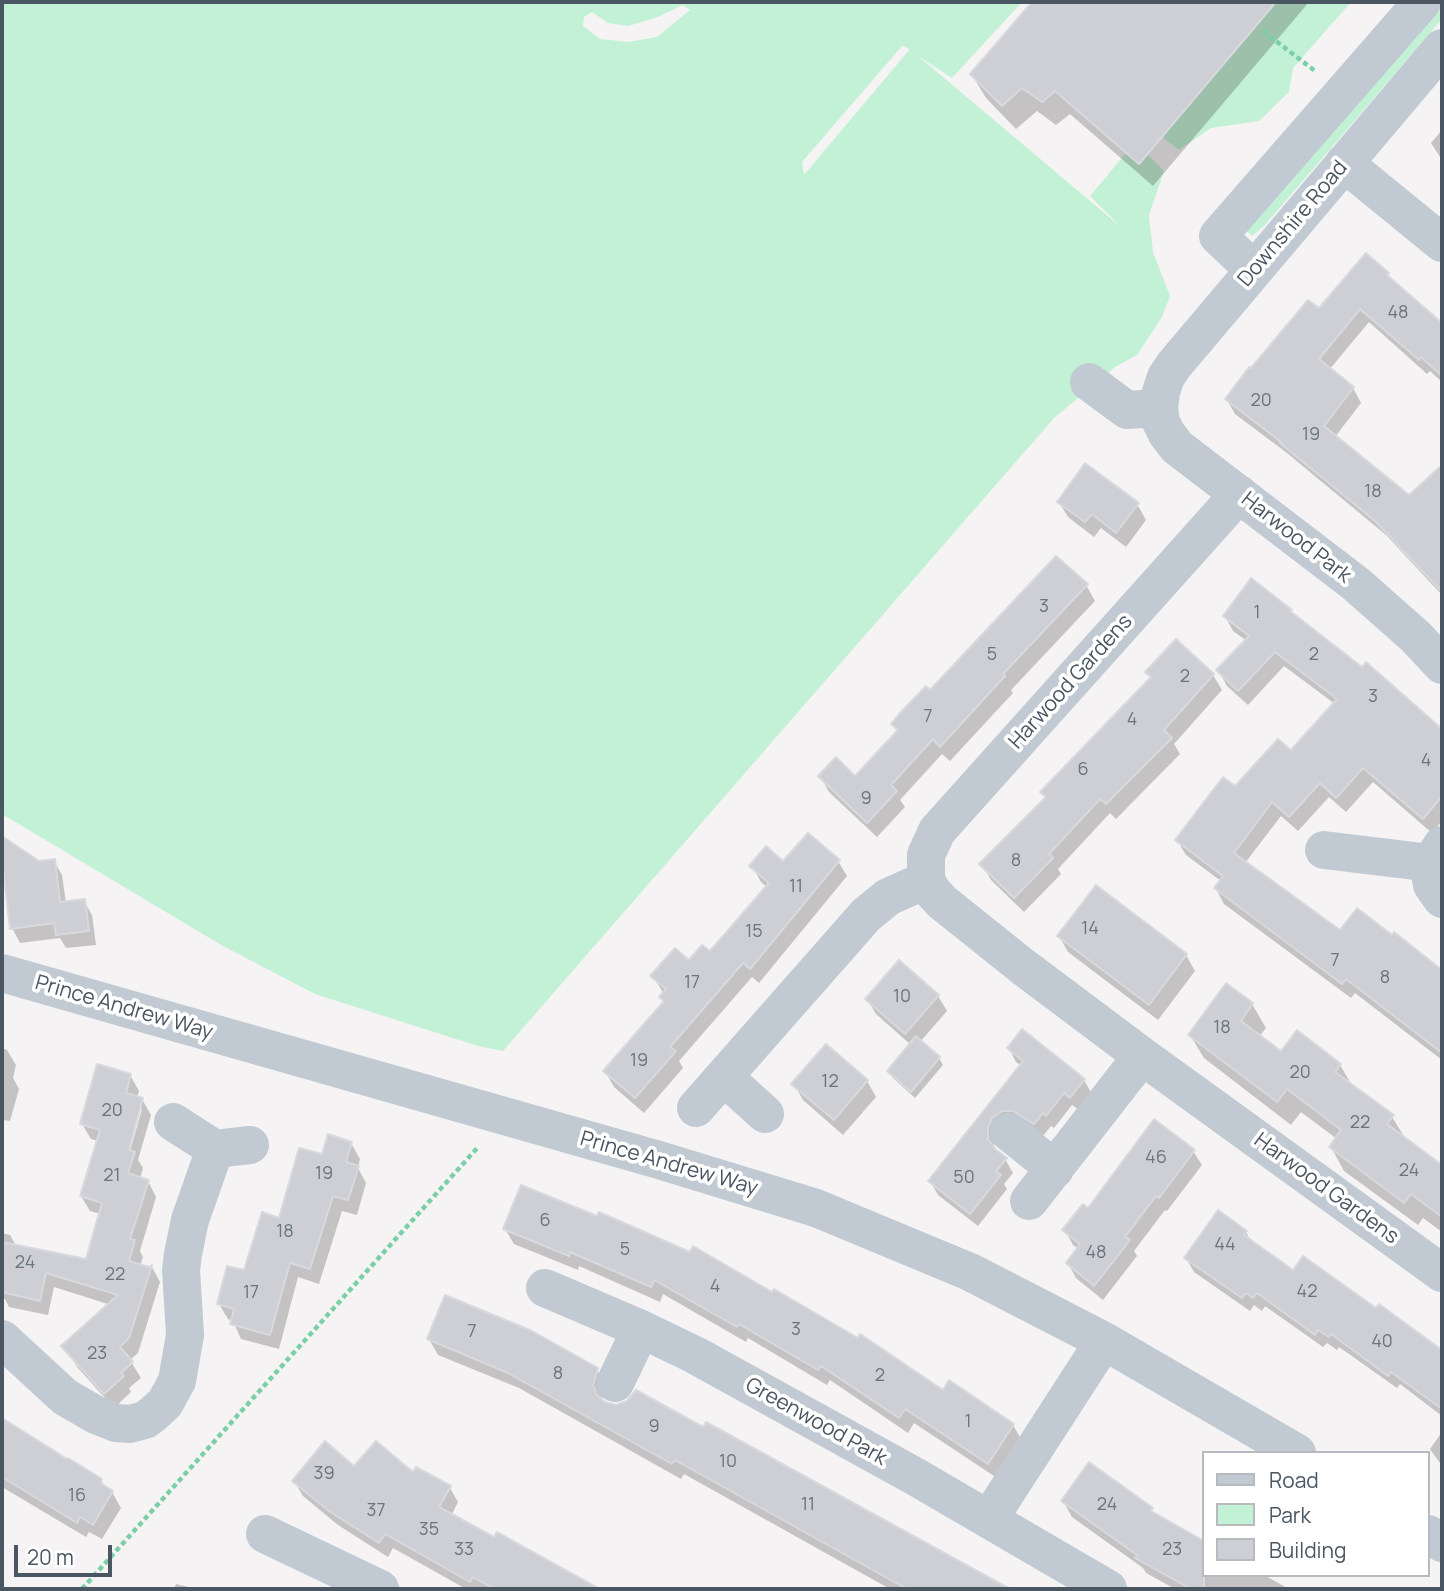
<!DOCTYPE html>
<style>
body{margin:0}
#map{position:relative;width:1444px;height:1591px;overflow:hidden;background:#f5f3f3;font-family:Manrope,sans-serif}
canvas{display:block}
.frame{position:absolute;inset:0;border:4px solid #4a5661;pointer-events:none}
.legend{position:absolute;left:1202px;top:1451px;width:228px;height:126px;box-sizing:border-box;background:#fff;border:2px solid #b7bbc0;margin:0;padding:9px 12px;list-style:none;font-size:21px;color:#4a5661}
.legend li{display:flex;align-items:center;gap:14px;height:35px}
.legend b{width:35px;border:2px solid #b7bbc0}
.scale{position:absolute;left:14px;top:1545px;width:98px;height:32px;box-sizing:border-box;border:4px solid #4a5661;border-top:0;padding-left:9px;font-size:21px;line-height:24px;white-space:nowrap;color:#4a5661;-webkit-text-stroke:5px #fff;paint-order:stroke}
</style>
<div id="map">
<canvas width="1444" height="1591"></canvas>
<div class="frame"></div>
<ul class="legend">
<li><b style="height:9px;background:#c1cad2"></b>Road</li>
<li><b style="height:19px;background:#c3f1d5"></b>Park</li>
<li><b style="height:19px;background:#cdcfd5"></b>Building</li>
</ul>
<div class="scale">20 m</div>
</div>
<script>
const g = document.querySelector('canvas').getContext('2d');
g.lineJoin = 'round';
function fill(path, color) {
  g.fillStyle = color;
  g.fill(path, 'evenodd');
}
function toPath(rows) {
  const path = new Path2D();
  for (const r of rows) {
    path.moveTo(r[0], r[1]);
    for (let i = 2; i < r.length; i += 2) path.lineTo(r[i], r[i + 1]);
  }
  return path;
}
function strokePath(path, color, width, dash) {
  g.strokeStyle = color;
  g.lineWidth = width;
  g.lineCap = dash ? 'butt' : 'round';
  g.setLineDash(dash || []);
  g.stroke(path);
}
function write(font, color, halo, rows, align = 'center') {
  g.font = font + ' Manrope,sans-serif';
  g.lineWidth = 7;
  g.setLineDash([]);
  g.textBaseline = 'middle';
  g.strokeStyle = halo;
  g.fillStyle = color;
  for (const [text, x, y, turn = 0] of rows) {
    g.save();
    g.translate(x, y);
    g.rotate((+turn || 0) * Math.PI / 180);
    g.textAlign = isNaN(turn) ? turn : align;
    if (halo) g.strokeText(text, 0, 0);
    g.fillText(text, 0, 0);
    g.restore();
  }
}
fill(toPath([
 [2,2,1022,2,952,78,918,56,1121,227,1090,196,1126,153,1139,164,1147,154,1164,171,1149,215,1153,252,1170,296,1162,317,1137,355,1115,367,1054,418,503,1051,478,1046,315,994,223,946,2,814],
 [683,5,690,10,657,37,628,42,600,39,583,26,584,17,592,12,608,23,628,26,658,17],
 [902,46,910,49,804,175,802,162],
 [1276,2,1351,2,1293,68,1289,92,1259,121,1211,128,1179,150,1162,137],
 [1427,2,1442,2,1442,19,1264,226,1252,236,1238,223]
]), '#c3f1d5');
fill(toPath([
 [1035,2,1309,2,1153,186,1070,114,1056,125,1037,111,1016,129,986,98,972,75],
 [1442,130,1442,160,1431,143],
 [1387,274,1391,281,1442,325,1442,382,1430,371,1427,374,1369,322,1329,370,1353,388,1361,403,1335,437,1409,497,1422,485,1442,507,1442,595,1386,535,1287,453,1235,414,1227,400,1319,311],
 [1059,502,1137,504,1146,520,1126,547,1101,528,1094,537,1068,517],
 [1086,585,1095,601,1011,690,1013,693,950,761,942,754,900,800,905,807,877,837,829,792,820,776,855,778,898,733,893,725,930,693],
 [1291,611,1294,616,1362,669,1366,665,1442,731,1442,821,1432,833,1373,782,1346,812,1329,797,1298,831,1281,816,1245,863,1442,1005,1442,1060,1355,993,1351,998,1224,904,1216,889,1221,881,1186,855,1177,840,1235,788,1291,752,1335,704,1284,666,1248,705,1227,686,1219,671,1247,641,1233,631,1225,616],
 [1147,673,1213,675,1222,690,1174,744,1180,754,1116,819,1110,813,1058,869,1061,874,1024,912,991,880,982,864,1046,799,1043,793,1151,679],
 [2,839,38,862,54,861,62,875,66,903,84,901,92,915,96,945,66,948,60,938,20,943,12,928,7,886,2,883],
 [838,861,847,876,759,983,752,977,679,1061,683,1068,644,1113,614,1087,605,1071,665,1002,661,997,664,994,653,976,710,954,768,888,761,882,752,866],
 [1059,936,1186,955,1195,971,1158,1020,1068,952],
 [938,996,947,1011,920,1042,939,1058,943,1065,915,1098,893,1078,889,1071,911,1045,876,1014,867,999],
 [1252,1004,1266,1028,1259,1037,1282,1054,1340,1065,1353,1087,1392,1117,1407,1141,1442,1168,1442,1232,1423,1218,1418,1225,1344,1171,1331,1147,1337,1139,1301,1112,1291,1125,1204,1058,1190,1035],
 [2,1048,7,1050,16,1065,13,1078,19,1089,10,1121,2,1120],
 [1009,1048,1084,1080,1092,1094,1079,1110,1072,1105,1054,1128,1051,1126,1042,1137,994,1143,995,1151,1005,1159,1013,1173,1004,1184,1007,1189,978,1226,938,1195,930,1181,1022,1066,1016,1062],
 [130,1075,139,1091,137,1098,142,1099,151,1115,138,1160,143,1168,140,1179,148,1181,156,1197,140,1251,143,1257,140,1266,150,1269,152,1267,160,1282,138,1353,130,1360,141,1378,129,1388,131,1392,114,1408,78,1368,68,1352,111,1305,54,1287,48,1315,9,1307,5,1299,2,1298,2,1233,10,1235,16,1246,87,1261,101,1214,90,1211,81,1196,98,1141,91,1139,82,1124],
 [138,1109,142,1109,128,1158,125,1158],
 [867,1081,876,1097,843,1135,803,1100,794,1084],
 [351,1143,360,1159,358,1168,366,1183,357,1215,342,1211,319,1284,298,1277,279,1349,241,1339,233,1321,228,1319,219,1304,245,1272,323,1156],
 [1193,1151,1202,1165,1167,1211,1165,1210,1134,1251,1137,1256,1103,1300,1076,1278,1068,1263,1079,1249,1073,1245,1065,1230,1089,1210],
 [522,1188,1013,1425,1022,1441,997,1478,914,1423,908,1433,830,1380,827,1385,748,1338,746,1342,663,1294,660,1302,579,1266,578,1270,514,1244,505,1229],
 [1246,1232,1252,1244,1293,1273,1376,1310,1441,1351,1442,1350,1442,1416,1400,1384,1397,1388,1339,1347,1337,1350,1327,1343,1323,1347,1265,1306,1262,1311,1254,1305,1250,1311,1194,1272,1186,1258],
 [429,1339,597,1370,606,1385,601,1401,704,1429,707,1424,1006,1589,890,1589,684,1474,681,1479,519,1388,438,1355],
 [2,1419,67,1462,101,1480,106,1489,112,1492,121,1508,102,1539,89,1532,86,1537,2,1487],
 [1442,1432,1442,1466,1430,1449],
 [354,1468,413,1475,450,1488,458,1502,451,1516,495,1540,498,1534,597,1589,466,1589,393,1548,388,1557,338,1525,303,1496,294,1481],
 [1063,1501,1151,1509,1155,1515,1204,1542,1204,1575,1264,1575,1289,1589,1175,1589,1146,1573,1143,1568,1072,1517],
 [176,1584,197,1589,174,1589]
]), '#0003');
const building = toPath([
 [1032,2,1276,2,1139,164,1055,91,1042,102,1022,88,1002,106,970,74,1032,2],
 [1366,253,1389,273,1387,275,1442,323,1442,376,1421,357,1419,360,1360,309,1319,359,1354,387,1324,426,1409,495,1442,465,1442,592,1375,521,1280,443,1281,442,1225,399,1249,367,1251,368,1308,300,1319,308,1366,253],
 [1085,463,1139,503,1116,533,1092,514,1085,522,1057,502,1085,463],
 [1056,556,1088,584,1003,674,1005,676,940,747,933,739,891,785,897,791,867,823,818,776,836,757,855,776,898,730,891,724,902,711,926,686,930,690,1056,556],
 [1251,578,1292,610,1290,611,1362,667,1366,662,1442,729,1442,796,1423,819,1363,768,1336,798,1320,783,1289,817,1272,802,1234,853,1340,930,1357,908,1392,935,1394,932,1442,970,1442,1053,1346,979,1342,984,1214,888,1223,876,1175,840,1223,777,1235,786,1278,739,1291,750,1337,699,1275,652,1238,691,1216,670,1249,636,1223,616,1251,578],
 [1176,639,1214,674,1164,730,1172,738,1106,804,1100,799,1049,854,1053,858,1014,898,979,864,1046,797,1040,792,1151,677,1145,672,1176,639],
 [808,833,840,860,750,969,743,963,670,1047,676,1051,635,1098,603,1071,664,1001,659,997,666,989,650,976,675,948,689,960,702,945,710,951,769,883,749,866,766,846,783,861,808,833],
 [2,836,39,861,55,859,60,902,85,899,89,931,56,935,54,923,10,929,2,858,2,836],
 [1096,885,1187,954,1149,1005,1057,936,1096,885],
 [899,960,939,995,905,1034,865,999,899,960],
 [1226,983,1253,1003,1241,1021,1281,1051,1297,1030,1341,1064,1335,1072,1394,1115,1387,1124,1442,1165,1442,1217,1411,1194,1404,1203,1329,1147,1341,1130,1287,1089,1277,1102,1188,1035,1226,983],
 [1022,1029,1085,1079,1070,1098,1064,1093,1046,1116,1043,1113,1034,1124,1013,1111,1002,1111,992,1118,988,1128,988,1139,995,1149,1007,1158,996,1171,1001,1175,970,1214,928,1181,1023,1061,1007,1048,1022,1029],
 [916,1036,940,1057,911,1092,887,1071,916,1036],
 [826,1044,868,1080,834,1120,791,1084,826,1044],
 [97,1064,131,1074,126,1093,143,1098,129,1150,135,1152,128,1173,149,1180,130,1239,135,1240,129,1261,149,1267,152,1265,129,1338,120,1347,133,1362,121,1373,124,1376,104,1394,61,1346,118,1295,46,1273,40,1301,2,1292,2,1242,86,1259,102,1203,80,1196,100,1130,80,1124,97,1064],
 [1154,1119,1195,1150,1159,1198,1156,1196,1125,1237,1130,1240,1094,1286,1066,1263,1080,1244,1062,1230,1083,1204,1088,1208,1154,1119],
 [328,1134,352,1142,346,1162,359,1166,348,1200,333,1196,310,1269,290,1263,270,1335,230,1324,234,1309,217,1304,227,1266,244,1270,262,1212,279,1218,299,1148,322,1154,328,1134],
 [521,1185,597,1216,599,1212,690,1252,693,1246,772,1292,774,1289,858,1338,860,1334,943,1390,949,1380,1014,1424,988,1464,905,1409,899,1418,821,1366,818,1370,739,1324,737,1327,654,1280,651,1287,570,1252,569,1256,503,1229,521,1185],
 [1218,1210,1247,1231,1244,1235,1293,1270,1303,1256,1376,1308,1379,1304,1442,1350,1442,1409,1391,1372,1388,1376,1331,1334,1329,1337,1318,1330,1315,1335,1257,1293,1253,1298,1246,1293,1242,1298,1184,1258,1218,1210],
 [445,1295,532,1331,598,1368,593,1385,597,1395,605,1402,616,1405,627,1401,636,1390,703,1427,706,1422,1010,1589,907,1589,675,1460,672,1464,508,1373,427,1339,445,1295],
 [2,1418,67,1459,68,1458,102,1479,100,1483,113,1491,93,1525,80,1517,77,1523,2,1477,2,1418],
 [325,1441,354,1466,376,1441,413,1472,416,1467,451,1486,439,1507,494,1537,497,1532,600,1589,495,1589,473,1577,470,1582,385,1534,379,1543,329,1511,292,1481,325,1441],
 [1089,1462,1153,1508,1151,1511,1204,1541,1204,1589,1191,1589,1135,1558,1137,1555,1061,1501,1089,1462]
]);
fill(building, '#cdcfd5');
strokePath(building, '#d7d9de', 2);
strokePath(toPath([
 [1263,31,1315,71],
 [82,1589,479,1146]
]), '#7ad0a6', 4.5, [5, 3.5]);
strokePath(toPath([
 [1442,48,1174,365,1166,377,1161,392,1159,408,1161,422,1167,434,1177,447,1356,584,1416,637,1442,665],
 [1344,163,1442,243],
 [1254,270,1218,236,1422,2],
 [1089,382,1127,410,1159,408],
 [1239,494,937,831,926,855,926,880,932,891,942,902,1022,966,1142,1056,1442,1273],
 [1442,845,1433,859,1430,873,1432,885,1442,899],
 [1324,850,1431,863],
 [2,973,659,1160,816,1208,970,1272,1104,1341,1297,1453],
 [724,1077,765,1114],
 [696,1108,866,915,888,897,926,880],
 [173,1122,215,1149,250,1145],
 [1009,1132,1055,1169],
 [1029,1201,1142,1056],
 [545,1288,641,1329,695,1355,916,1477,1108,1589],
 [2,1339,65,1397,96,1415,116,1423,130,1424,145,1420,153,1414,165,1403,177,1381,185,1335,181,1270,183,1254,190,1220,215,1149],
 [615,1383,641,1329],
 [989,1519,1104,1341],
 [265,1534,380,1589],
 [1428,1534,1442,1543]
]), '#c1cad2', 38);
write('18px', '#6b747e', null, [
 ["48",1398,313],
 ["20",1261,401],
 ["19",1311,435],
 ["18",1373,492],
 ["3",1044,607],
 ["1",1257,613],
 ["5",992,655],
 ["2",1314,655],
 ["2",1185,677],
 ["3",1373,697],
 ["7",928,717],
 ["4",1132,720],
 ["4",1426,761],
 ["6",1083,770],
 ["9",866,799],
 ["8",1016,861],
 ["11",796,887],
 ["14",1090,929],
 ["15",754,932],
 ["7",1335,961],
 ["8",1385,978],
 ["17",692,983],
 ["10",902,997],
 ["18",1222,1028],
 ["19",639,1061],
 ["20",1300,1073],
 ["12",830,1082],
 ["20",112,1111],
 ["22",1360,1123],
 ["46",1156,1158],
 ["24",1409,1171],
 ["19",324,1174],
 ["21",112,1176],
 ["50",964,1178],
 ["6",545,1221],
 ["18",285,1232],
 ["44",1225,1245],
 ["5",625,1250],
 ["48",1096,1253],
 ["24",25,1263],
 ["22",115,1275],
 ["4",715,1287],
 ["42",1307,1292],
 ["17",251,1293],
 ["3",796,1330],
 ["7",472,1332],
 ["40",1382,1342],
 ["23",97,1354],
 ["8",558,1374],
 ["2",880,1376],
 ["1",968,1422],
 ["9",654,1427],
 ["10",728,1462],
 ["39",324,1474],
 ["16",77,1496],
 ["11",808,1505],
 ["24",1107,1505],
 ["37",376,1511],
 ["35",429,1530],
 ["33",464,1550],
 ["23",1172,1550]
]);
write('21px', '#4a5661', '#fff', [
 ["Downshire Road",1293,224,-50],
 ["Harwood Park",1296,538,38],
 ["Harwood Gardens",1071,682,-48],
 ["Prince Andrew Way",124,1008,16],
 ["Prince Andrew Way",669,1164,16],
 ["Harwood Gardens",1326,1189,36],
 ["Greenwood Park",816,1422,29]
]);
</script>
